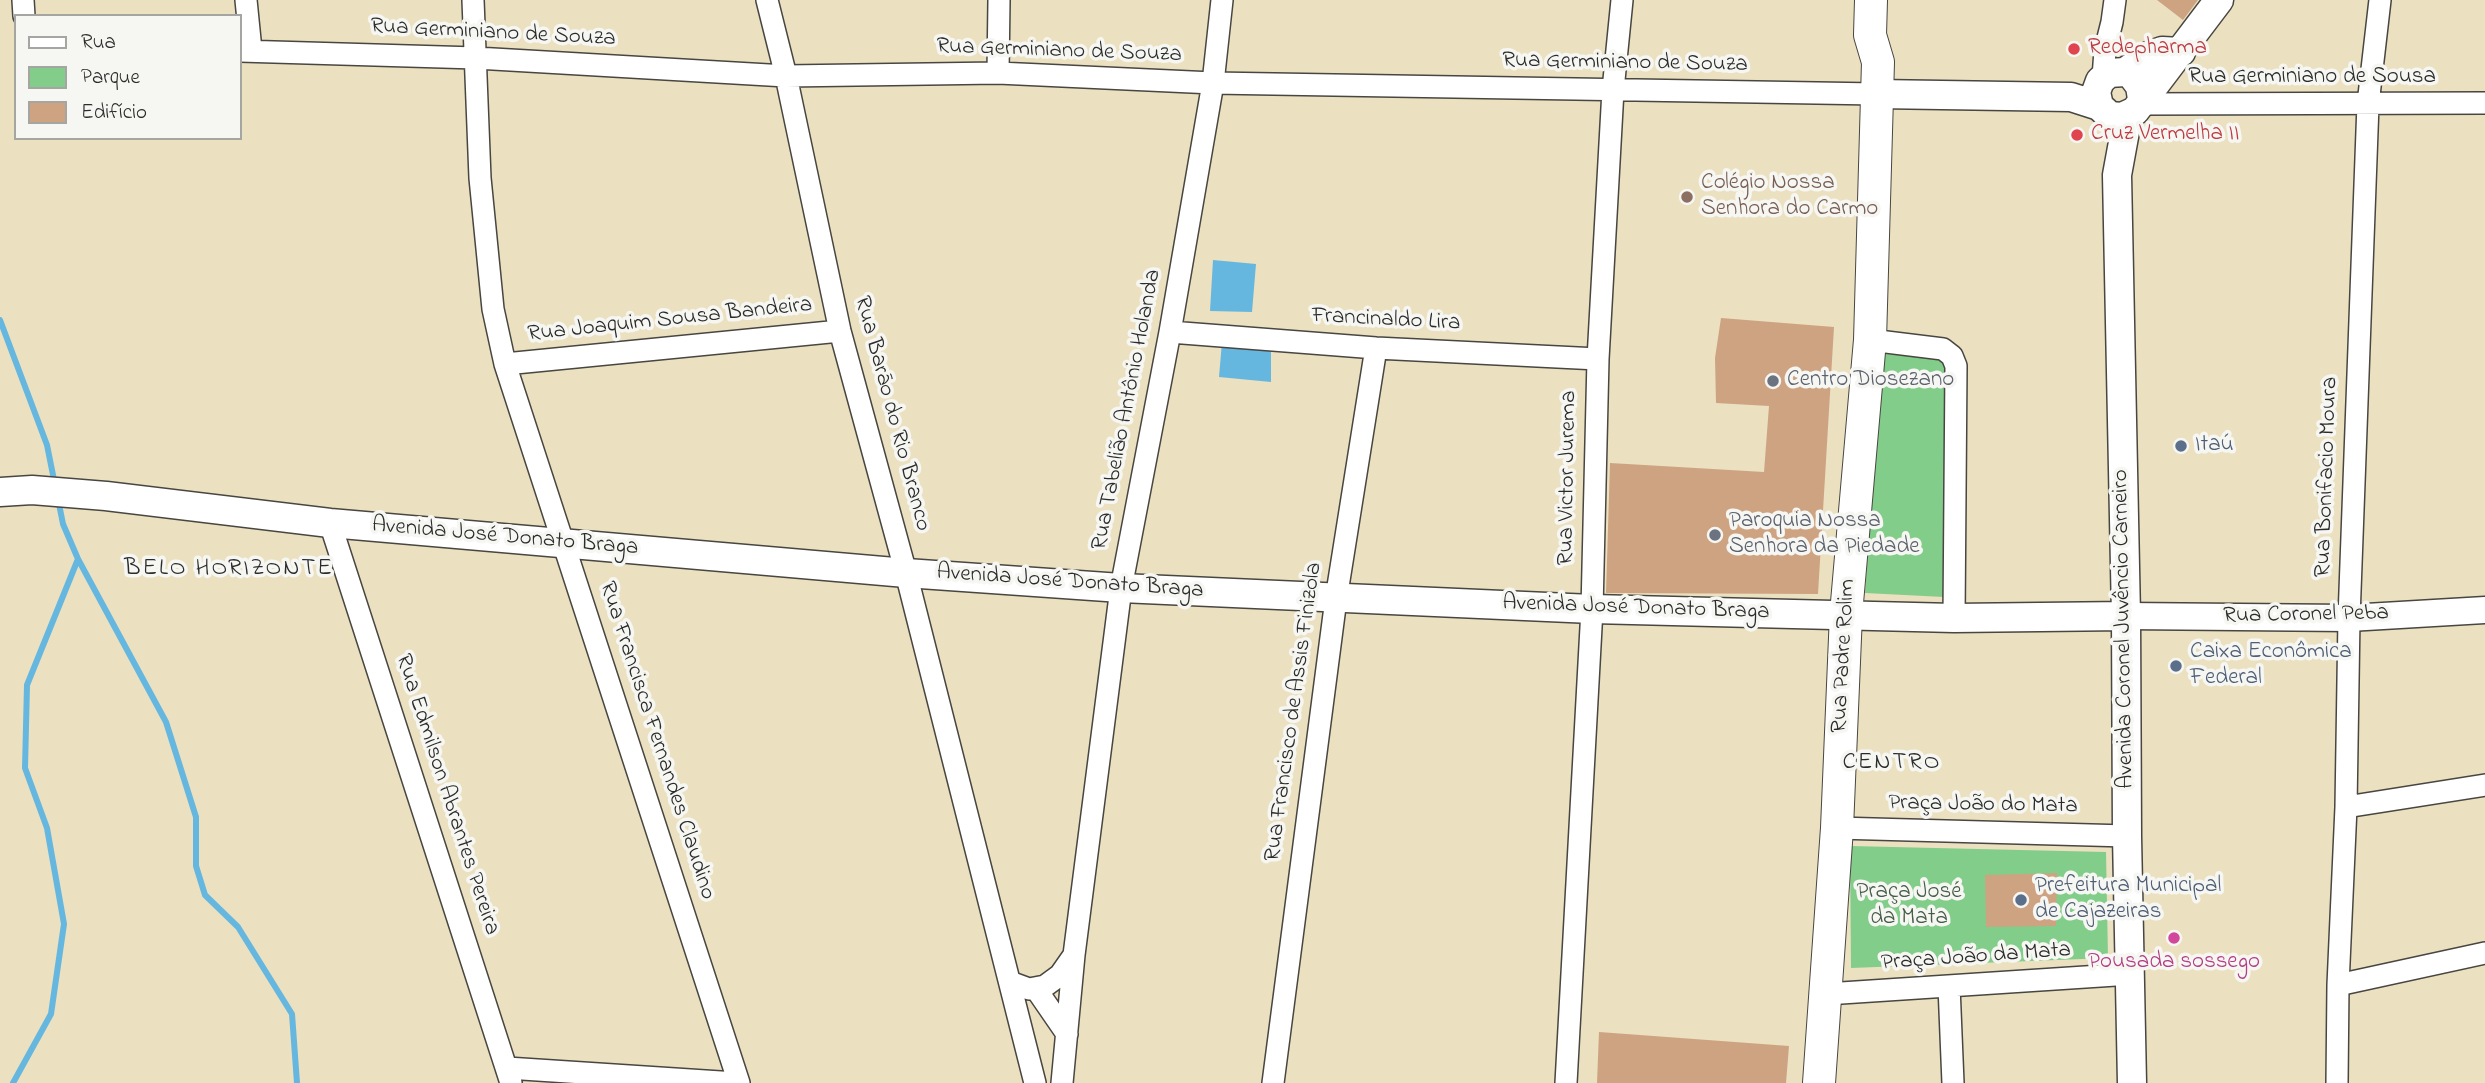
<!DOCTYPE html>
<meta charset="utf-8">
<style>
body{margin:0}
#map{position:relative;width:2485px;height:1083px;overflow:hidden;background:#ebe0bf;font-family:"Indie Flower",sans-serif}
canvas{display:block}
.legend{position:absolute;left:14px;top:14px;width:228px;height:126px;box-sizing:border-box;background:#f6f6f2;border:2px solid #a5a5a2;margin:0;padding:9px 12px;list-style:none;font-size:21px;color:#2b2b2b}
.legend li{display:flex;align-items:center;gap:14px;height:35px}
.legend b{width:35px;border:2px solid #a5a5a2}
</style>
<div id="map">
<canvas width="2485" height="1083"></canvas>
<ul class="legend">
<li><b style="height:9px;background:#fff"></b>Rua</li>
<li><b style="height:19px;background:#82cd8a"></b>Parque</li>
<li><b style="height:19px;background:#cea382"></b>Edifício</li>
</ul>
</div>
<script>
const g = document.querySelector('canvas').getContext('2d');
g.lineJoin = 'round';
function fill(path, color) {
  g.fillStyle = color;
  g.fill(path, 'evenodd');
}
function toPath(rows) {
  const path = new Path2D();
  for (const r of rows) {
    path.moveTo(r[0], r[1]);
    for (let i = 2; i < r.length; i += 2) path.lineTo(r[i], r[i + 1]);
  }
  return path;
}
function strokePath(path, color, width, dash) {
  g.strokeStyle = color;
  g.lineWidth = width;
  g.lineCap = dash ? 'butt' : 'round';
  g.setLineDash(dash || []);
  g.stroke(path);
}
function write(font, color, halo, rows, align = 'center') {
  g.font = font + ' "Indie Flower",sans-serif';
  g.lineWidth = 7;
  g.setLineDash([]);
  g.textBaseline = 'middle';
  g.strokeStyle = halo;
  g.fillStyle = color;
  for (const [text, x, y, turn = 0] of rows) {
    g.save();
    g.translate(x, y);
    g.rotate((+turn || 0) * Math.PI / 180);
    g.textAlign = isNaN(turn) ? turn : align;
    if (halo) g.strokeText(text, 0, 0);
    g.fillText(text, 0, 0);
    g.restore();
  }
}
fill(toPath([
 [1882,354,1949,356,1944,597,1865,593],
 [1850,846,2106,852,2108,958,1851,968]
]), '#82cd8a');
fill(toPath([
 [1213,260,1256,264,1252,312,1210,311],
 [1222,342,1271,347,1271,382,1219,377]
]), '#65b7e0');
strokePath(toPath([
 [0,320,47,445,55,485],
 [58,499,63,524,78,559,166,722,196,817,196,866,205,895,238,927,292,1014,297,1083],
 [13,1083,51,1014,64,924,47,828,25,768,27,685,78,559]
]), '#65b7e0', 6);
fill(toPath([
 [2157,0,2198,0,2183,20],
 [1721,318,1834,327,1818,594,1606,593,1610,463,1764,472,1769,406,1716,403,1715,358],
 [2057,873,2056,926,1986,927,1985,875],
 [1599,1032,1789,1046,1786,1083,1597,1083]
]), '#cea382');
const minor = toPath([
 [23,0,24,16],
 [246,0,251,50],
 [473,0,480,178,493,309,505,364,739,1083],
 [767,0,786,76,840,331,906,573,1035,1083],
 [240,51,476,58,786,76,998,73,1213,83,1877,94],
 [998,73,999,0],
 [2103,78,2105,50,2112,22,2115,0],
 [2140,104,2485,103],
 [1170,332,1376,348,1598,359],
 [1870,340,1943,349,1952,356,1956,366,1954,618],
 [505,364,840,331],
 [330,523,511,1083],
 [2346,807,2485,785],
 [1837,828,2127,836],
 [1010,982,1029,989,1045,986,1060,975,1074,955],
 [2338,985,2485,953],
 [1949,986,1953,1083],
 [1036,989,1067,1034],
 [1826,994,2131,974],
 [507,1068,736,1083],
 [1062,1083,1074,955,1121,588,1170,332,1213,83,1222,0],
 [1273,1083,1336,599,1376,348],
 [1566,1083,1592,609,1598,359,1613,90,1622,0],
 [2337,1083,2338,985,2346,807,2349,618,2368,104,2380,0]
]);
const tertiary = toPath([
 [2126,616,2349,618,2485,610]
]);
const secondary = toPath([
 [2125,72,2148,56,2162,51,2181,52],
 [1877,94,2071,97,2099,106],
 [2142,99,2140,86,2131,74,2125,72,2109,73,2100,81,2096,92,2099,106,2110,116,2122,117,2135,111,2219,0],
 [2128,115,2117,175,2126,616,2127,836,2132,1083],
 [0,492,32,490,106,496,330,523,906,573,1121,588,1592,609,1954,618,2126,616]
]);
const primary = toPath([
 [1819,1083,1837,828,1846,614,1870,340,1878,62,1870,35,1871,0]
]);
strokePath(minor, '#484641', 24);
strokePath(tertiary, '#484641', 29);
strokePath(secondary, '#484641', 31);
strokePath(primary, '#484641', 34);
strokePath(minor, '#fff', 21);
strokePath(tertiary, '#fff', 26);
strokePath(secondary, '#fff', 28);
strokePath(primary, '#fff', 32);
for (const [x, y, r, color] of [
 [2074,49,7,"#e0444e"],
 [2077,135,7,"#e0444e"],
 [1687,197,7,"#8d6e63"],
 [1773,381,7,"#6b7280"],
 [2181,446,7,"#5c6f8a"],
 [1715,535,7,"#6b7280"],
 [2176,666,7,"#5c6f8a"],
 [2021,900,7,"#5c6f8a"],
 [2174,938,7,"#d1479c"]
]) {
  const dot = new Path2D();
  dot.arc(x, y, r, 0, 2 * Math.PI);
  g.fillStyle = color;
  g.fill(dot);
  strokePath(dot, '#f6f6f2', 2.5);
}
write('23px', '#2b2b2b', '#f6f6f2', [
 ["Rua Germiniano de Souza",493,34,3],
 ["Rua Germiniano de Souza",1059,52,2],
 ["Rua Germiniano de Souza",1625,64,1],
 ["Rua Germiniano de Sousa",2312,78],
 ["Rua Joaquim Sousa Bandeira",670,321,-6],
 ["Francinaldo Lira",1386,321,3],
 ["Rua Tabelião Antônio Holanda",1128,410,-79],
 ["Rua Barāo do Rio Branco",891,414,75],
 ["Rua Bonifacio Moura",2328,477,-88],
 ["Rua Victor Jurema",1569,478,-89],
 ["Avenida José Donato Braga",505,538,5],
 ["Avenida José Donato Braga",1070,583,4],
 ["Avenida José Donato Braga",1636,609,2],
 ["Rua Coronel Peba",2306,616,-1],
 ["Avenida Coronel Juvêncio Carneiro",2125,629,-91],
 ["Rua Padre Rolim",1845,656,-87],
 ["Rua Francisco de Assis Finizola",1295,712,-82],
 ["Rua Francisca Fernandes Claudino",656,741,72],
 ["Rua Edmilson Abrantes Pereira",446,795,72],
 ["Praça João do Mata",1983,806,1],
 ["Praça João da Mata",1976,958,-4]
]);
write('23px', '#be3a42', '#f6f6f2', [
 ["Redepharma",2088,49],
 ["Cruz Vermelha II",2091,135]
], 'left');
write('23px', '#785e54', '#f6f6f2', [
 ["Colégio Nossa",1701,184],
 ["Senhora do Carmo",1701,210]
], 'left');
write('23px', '#5b616d', '#f6f6f2', [
 ["Centro Diosezano",1787,381],
 ["Paroquia Nossa",1729,522],
 ["Senhora da Piedade",1729,548]
], 'left');
write('23px', '#4e5e75', '#f6f6f2', [
 ["Itaú",2195,446],
 ["Caixa Econômica",2190,653],
 ["Federal",2190,679],
 ["Prefeitura Municipal",2035,887],
 ["de Cajazeiras",2035,913]
], 'left');
write('23px', '#455c48', '#f6f6f2', [
 ["Praça José",1909,893],
 ["da Mata",1909,919]
]);
write('23px', '#b23c85', '#f6f6f2', [
 ["Pousada sossego",2174,963]
]);
g.letterSpacing = '2px';
write('24px', '#2b2b2b', '#f6f6f2', [
 ["BELO HORIZONTE",229,570],
 ["CENTRO",1892,764]
]);
g.letterSpacing = '0px';
</script>
